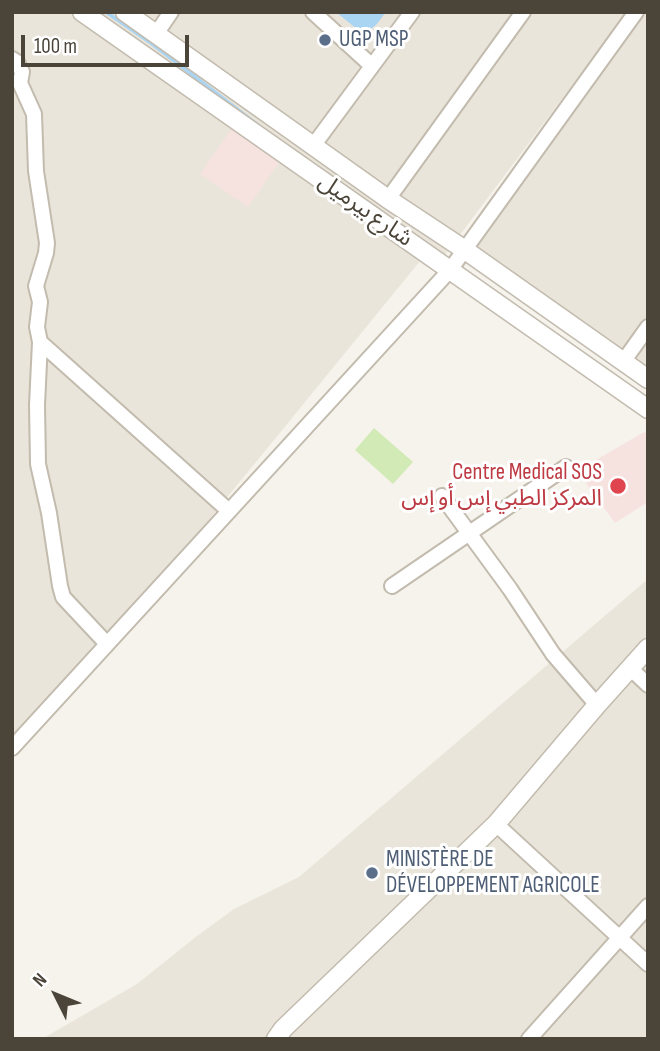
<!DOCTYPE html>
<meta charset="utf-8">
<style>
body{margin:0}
#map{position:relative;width:660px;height:1051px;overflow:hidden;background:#f6f3ec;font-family:"Sofia Sans Condensed",sans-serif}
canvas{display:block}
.frame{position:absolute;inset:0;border:14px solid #4b4439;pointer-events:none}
.north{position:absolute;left:21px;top:960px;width:70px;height:70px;-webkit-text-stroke:5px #fff;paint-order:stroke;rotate:313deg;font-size:19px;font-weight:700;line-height:28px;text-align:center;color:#4b4439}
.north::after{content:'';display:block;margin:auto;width:24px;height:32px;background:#4b4439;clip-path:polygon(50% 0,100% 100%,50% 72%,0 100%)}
.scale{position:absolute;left:21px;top:35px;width:168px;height:32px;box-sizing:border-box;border:4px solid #4b4439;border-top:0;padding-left:9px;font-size:21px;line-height:24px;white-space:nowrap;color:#4b4439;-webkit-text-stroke:5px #fff;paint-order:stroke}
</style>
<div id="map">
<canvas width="660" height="1051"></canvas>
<div class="frame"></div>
<div class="north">N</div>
<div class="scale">100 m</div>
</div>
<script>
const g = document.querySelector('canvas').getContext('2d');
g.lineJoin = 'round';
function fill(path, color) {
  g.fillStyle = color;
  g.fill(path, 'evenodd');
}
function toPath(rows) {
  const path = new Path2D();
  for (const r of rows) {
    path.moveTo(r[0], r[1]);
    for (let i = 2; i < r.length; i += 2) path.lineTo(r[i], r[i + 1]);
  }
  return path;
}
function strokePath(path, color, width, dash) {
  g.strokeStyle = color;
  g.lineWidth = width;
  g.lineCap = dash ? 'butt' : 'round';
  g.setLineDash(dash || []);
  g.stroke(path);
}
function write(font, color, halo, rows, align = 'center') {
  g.font = font + ' "Sofia Sans Condensed","Noto Sans Arabic",sans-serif';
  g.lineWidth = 6;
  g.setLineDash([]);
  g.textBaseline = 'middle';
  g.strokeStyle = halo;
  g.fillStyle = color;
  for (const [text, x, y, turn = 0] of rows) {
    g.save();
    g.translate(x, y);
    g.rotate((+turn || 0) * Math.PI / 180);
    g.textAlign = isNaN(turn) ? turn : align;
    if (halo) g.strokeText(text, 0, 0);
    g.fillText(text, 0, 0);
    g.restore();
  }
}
fill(toPath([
 [12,12,76,12,425,255,207,522,12,740],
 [95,12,627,12,445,255],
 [646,12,648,12,648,372,473,250],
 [648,579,648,1039,42,1039,137,984,197,936,234,909,299,877]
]), '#eae5da');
fill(toPath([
 [232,128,280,161,248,207,200,174],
 [644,432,648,434,648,502,615,523,577,471]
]), '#f6e3e0');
fill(toPath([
 [374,428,413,462,393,484,355,450]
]), '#d2eab5');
fill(toPath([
 [336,12,386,12,376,25,369,30,364,31,358,30]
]), '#a9d4f2');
strokePath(toPath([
 [106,12,151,43,259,126]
]), '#a9d4f2', 3.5);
const minor = toPath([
 [313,12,372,66],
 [156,34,171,12],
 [12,59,17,62,22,72,20,83,34,114,36,171,47,243,46,253,36,286,40,302,37,327,40,342,37,405,38,464,49,513,60,586,63,597,107,644],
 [313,146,412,12],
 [388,199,523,12],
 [40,342,229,511],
 [623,362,648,327],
 [442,496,510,589,553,654,597,705],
 [392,586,566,467],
 [631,669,648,685],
 [12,748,450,270,636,12],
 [496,824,648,964],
 [529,1039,648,906]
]);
const tertiary = toPath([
 [82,12,648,409],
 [125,12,388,199,465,250,648,379],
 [276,1039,283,1029,496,824,597,705,648,648]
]);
strokePath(minor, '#c2bbae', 18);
strokePath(tertiary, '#c2bbae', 21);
strokePath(minor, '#fff', 14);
strokePath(tertiary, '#fff', 18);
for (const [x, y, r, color] of [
 [325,40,7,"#5c6f8a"],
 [618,486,9,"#e0444e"],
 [372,873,7,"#5c6f8a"]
]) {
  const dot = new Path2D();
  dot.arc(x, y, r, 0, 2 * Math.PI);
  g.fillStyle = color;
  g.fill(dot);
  strokePath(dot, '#fff', 2.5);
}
write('23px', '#4e5e75', '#fff', [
 ["UGP MSP",339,40],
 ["MINISTÈRE DE",386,860],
 ["DÉVELOPPEMENT AGRICOLE",386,886]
], 'left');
write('23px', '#4b4439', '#fff', [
 ["شارع بيرميل",365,211,35]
]);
write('23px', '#be3a42', '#fff', [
 ["Centre Medical SOS",602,473],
 ["المركز الطبي إس أو إس",602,499]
], 'right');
</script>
